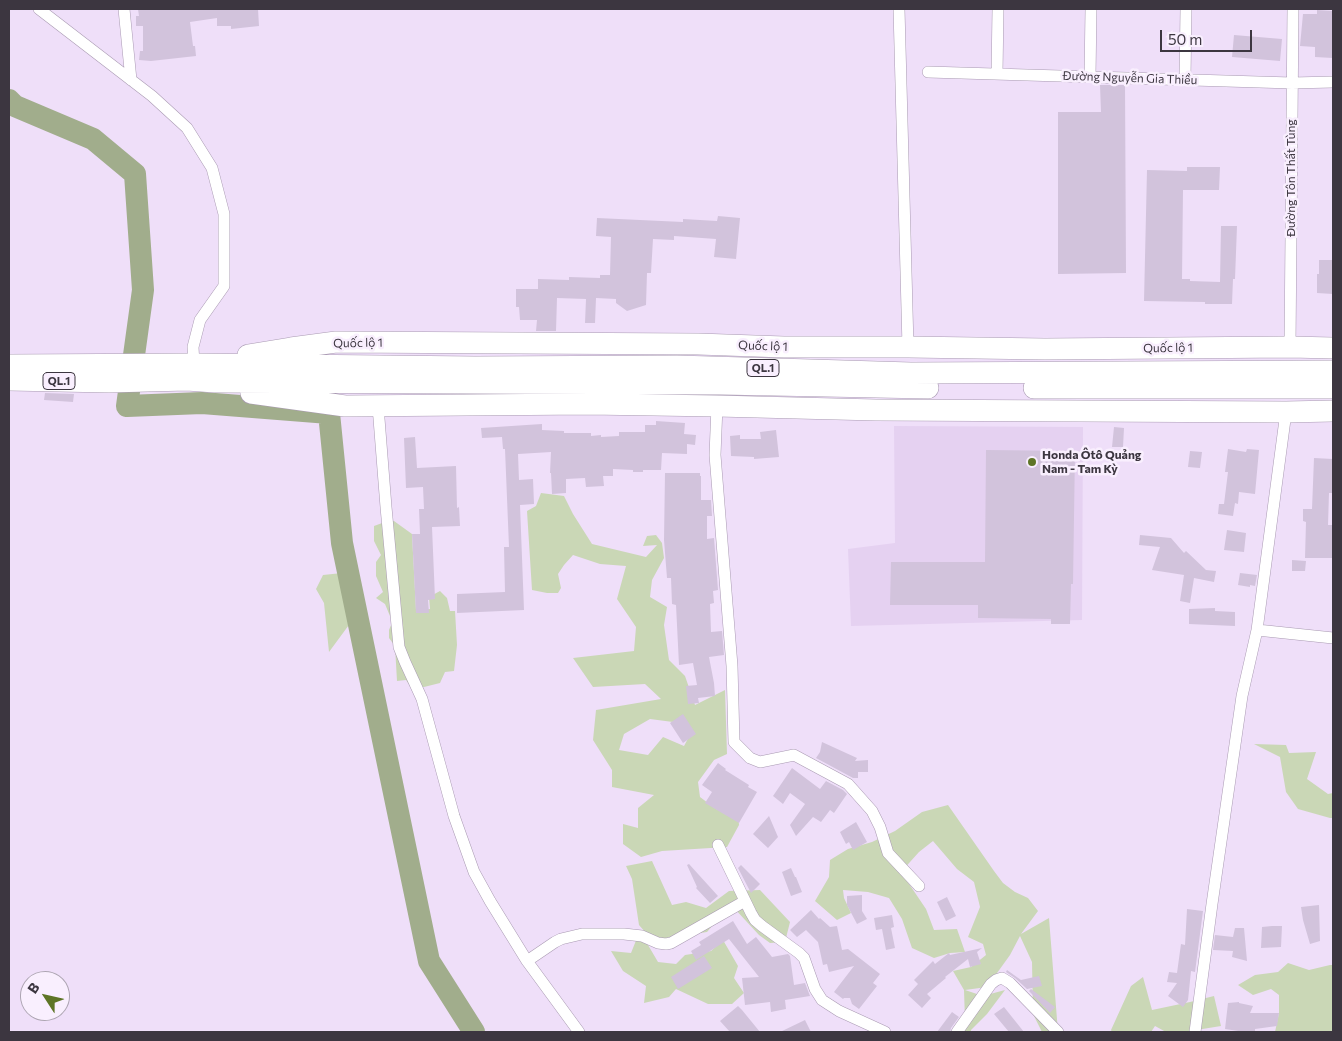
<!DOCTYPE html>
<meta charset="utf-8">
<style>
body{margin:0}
#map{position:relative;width:1342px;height:1041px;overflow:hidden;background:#efdff9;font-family:Commissioner,sans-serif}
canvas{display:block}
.frame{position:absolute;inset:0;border:10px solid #3c3640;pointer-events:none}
.north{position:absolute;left:20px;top:971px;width:50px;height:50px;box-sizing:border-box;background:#f9effe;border:1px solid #ada5b2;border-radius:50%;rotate:305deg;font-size:14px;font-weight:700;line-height:20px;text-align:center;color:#3c3640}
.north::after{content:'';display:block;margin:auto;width:18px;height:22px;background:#5e7526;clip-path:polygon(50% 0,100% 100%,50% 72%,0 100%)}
.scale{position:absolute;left:1160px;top:30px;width:92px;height:22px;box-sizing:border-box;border:2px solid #3c3640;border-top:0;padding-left:6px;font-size:15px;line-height:18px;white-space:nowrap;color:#3c3640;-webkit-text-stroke:4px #f9effe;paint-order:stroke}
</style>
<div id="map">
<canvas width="1342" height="1041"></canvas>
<div class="frame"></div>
<div class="north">B</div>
<div class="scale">50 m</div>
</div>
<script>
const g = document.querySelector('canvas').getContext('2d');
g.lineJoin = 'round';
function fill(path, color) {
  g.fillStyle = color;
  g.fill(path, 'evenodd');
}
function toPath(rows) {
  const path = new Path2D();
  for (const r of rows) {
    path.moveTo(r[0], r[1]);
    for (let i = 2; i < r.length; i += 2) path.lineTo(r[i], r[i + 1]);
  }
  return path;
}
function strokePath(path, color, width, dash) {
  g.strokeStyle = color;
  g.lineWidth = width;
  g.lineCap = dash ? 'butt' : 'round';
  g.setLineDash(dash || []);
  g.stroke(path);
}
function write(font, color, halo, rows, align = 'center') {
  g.font = font + ' Commissioner,sans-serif';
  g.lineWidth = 5;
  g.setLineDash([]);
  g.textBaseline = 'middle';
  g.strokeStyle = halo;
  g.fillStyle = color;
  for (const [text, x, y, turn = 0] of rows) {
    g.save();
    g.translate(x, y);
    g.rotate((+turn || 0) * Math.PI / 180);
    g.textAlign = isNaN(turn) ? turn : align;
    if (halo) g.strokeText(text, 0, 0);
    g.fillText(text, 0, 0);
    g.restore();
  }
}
fill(toPath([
 [894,426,1083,427,1082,620,851,626,848,549,895,543]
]), '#e5d1f1');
fill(toPath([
 [541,493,564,496,573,514,592,544,646,557,657,545,643,546,647,536,656,535,662,543,664,558,652,580,650,597,667,607,664,625,669,660,685,676,695,705,725,690,727,754,714,760,698,782,700,797,716,809,738,812,739,825,727,847,662,851,641,857,623,844,623,824,638,828,638,808,654,795,612,787,612,770,593,740,596,710,661,699,645,684,593,687,573,658,634,651,636,627,617,599,626,566,600,564,573,555,564,565,558,574,561,588,558,593,547,593,532,590,527,511,536,506],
 [650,719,673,722,691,733,684,746,663,737,648,755,619,750,624,734],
 [394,521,412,534,416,610,430,609,429,597,440,591,447,598,450,611,455,611,457,645,454,671,445,672,440,683,424,687,410,686,406,680,397,681,395,646,389,638,389,630,391,625,400,628,392,621,385,604,376,598,383,592,376,576,376,562,381,555,374,541,374,526,385,522],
 [342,543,357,614,329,652,324,603,316,589,323,575,342,573,336,559],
 [1254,744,1286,745,1289,753,1316,752,1307,779,1328,794,1333,793,1333,818,1330,818,1298,809,1286,792,1280,757],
 [948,805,994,871,1003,883,1015,892,1028,898,1038,911,1021,934,1049,918,1058,1032,1042,1032,1033,1014,1032,962,1020,936,1010,955,987,987,965,990,983,996,1005,990,987,1014,971,1030,971,1032,958,1032,965,1021,964,990,953,971,971,967,986,955,983,944,968,937,980,907,974,882,957,869,933,841,919,852,901,872,926,909,934,930,957,929,965,952,950,953,934,958,912,948,902,919,889,898,868,892,843,890,844,898,851,913,837,920,815,901,829,877,830,860,848,849,872,842,895,831,922,812],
 [652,861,672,905,686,902,706,908,729,891,760,890,790,922,785,942,770,943,759,935,734,908,718,919,707,932,652,940,639,925,632,879,626,866],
 [637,938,648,945,658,962,676,964,685,955,711,951,723,940,738,966,734,978,744,993,732,1004,708,1004,676,989,669,997,644,1003,646,986,623,971,611,951,631,953],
 [1288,963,1309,970,1330,965,1333,965,1333,1032,1275,1032,1279,1013,1279,995,1271,989,1253,995,1238,985,1255,975,1278,972],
 [1143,977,1152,1010,1190,1002,1214,996,1221,1026,1184,1032,1166,1032,1155,1026,1151,1032,1112,1032,1111,1030,1131,986]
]), '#cad7b6');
strokePath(toPath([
 [9,100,15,106,93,139,135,174,143,290,127,406,202,403,329,413,342,543,429,961,474,1032]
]), '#a1ad8c', 22);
fill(toPath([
 [138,9,258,9,259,26,231,29,231,26,217,26,217,18,190,22,193,46,195,46,196,56,151,61,139,60,140,51,143,51,143,26,136,26,136,16,139,16],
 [1317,10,1333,11,1333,58,1315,57,1315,47,1300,46,1303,14,1317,14],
 [1234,35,1282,39,1280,61,1232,57],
 [1100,85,1125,85,1126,273,1058,274,1058,112,1101,112],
 [1187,167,1220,167,1219,190,1183,190,1182,279,1190,279,1190,281,1220,282,1221,226,1237,226,1235,279,1233,279,1232,304,1205,304,1205,302,1144,301,1147,170,1187,171],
 [718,216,740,218,736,259,714,257,716,239,674,236,674,240,653,239,651,273,647,273,646,305,627,311,616,303,616,299,596,298,595,323,585,323,586,299,557,298,556,331,536,331,537,320,520,320,519,307,516,307,516,289,538,289,538,279,569,280,569,277,600,278,600,275,610,275,611,237,596,236,597,218,683,222,683,219,717,221],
 [1319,260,1333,260,1333,294,1317,293,1317,274,1319,274],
 [45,393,74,394,73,402,44,400],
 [656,421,685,423,684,434,696,435,695,445,687,444,687,454,662,453,661,470,643,470,643,472,633,472,633,470,613,469,613,476,603,476,604,486,586,487,585,478,566,479,566,493,552,494,551,473,550,473,551,452,518,454,519,480,533,479,534,504,520,505,524,610,457,613,457,594,505,592,504,547,509,547,505,449,503,449,502,437,482,438,481,428,542,424,542,430,564,431,564,433,591,433,591,436,601,435,601,437,619,436,619,432,645,432,645,425,656,425],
 [1114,427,1124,428,1123,447,1112,447],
 [776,430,779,457,754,459,754,457,731,456,730,436,740,435,740,439,761,439,760,432],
 [415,437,417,468,456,466,457,508,459,507,460,526,432,527,435,599,428,600,429,613,416,613,412,534,420,534,419,509,424,509,423,487,406,488,404,438],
 [1228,449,1246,452,1247,449,1259,450,1255,494,1239,492,1238,504,1235,503,1233,516,1218,514,1219,504,1224,504,1228,472,1225,472],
 [986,450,1075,451,1073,584,1071,584,1070,624,1051,624,1051,619,978,618,978,605,890,605,891,562,985,562],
 [1190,451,1202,452,1200,468,1188,467],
 [1314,458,1333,459,1333,493,1329,493,1328,525,1333,525,1333,558,1305,558,1306,522,1303,521,1303,509,1312,509],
 [665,473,700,473,700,476,701,476,701,500,711,500,712,516,707,516,707,539,714,538,718,590,713,591,714,603,710,604,711,632,722,631,724,655,709,657,714,683,715,696,698,698,699,703,688,704,686,686,697,685,693,663,679,665,676,605,672,604,671,578,667,578,664,540],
 [1227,530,1246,533,1244,552,1224,550],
 [1140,535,1171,538,1184,553,1186,551,1206,570,1216,571,1214,582,1194,578,1190,603,1180,601,1184,575,1152,570,1160,547,1139,545],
 [1292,560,1306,561,1305,571,1292,571],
 [1240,573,1257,575,1255,586,1250,585,1250,587,1238,585],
 [1215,608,1215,611,1235,612,1235,626,1189,624,1189,609],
 [683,714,696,734,683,743,670,723],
 [822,742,857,758,855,761,868,760,868,772,858,772,858,778,853,778,816,758,820,752],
 [718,763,726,769,725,770,749,785,748,787,757,792,739,823,705,803,712,792,702,785],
 [792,768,820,789,826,781,843,790,847,794,834,813,830,810,821,822,813,817,796,836,790,825,805,804,790,793,783,804,773,796],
 [769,816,778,837,768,848,753,834],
 [856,822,867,842,853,850,849,842,846,844,840,832],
 [689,864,718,896,710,903,696,888,697,887,687,865],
 [741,865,760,884,751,893,738,868],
 [791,868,795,877,796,877,802,892,791,896,782,872],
 [862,895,862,911,867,919,857,924,847,905,847,896],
 [947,897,956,916,946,921,937,902],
 [1319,905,1320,941,1310,944,1303,920,1301,907],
 [1187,909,1203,911,1195,972,1191,971,1188,1000,1183,1007,1168,996,1177,983,1167,982,1169,972,1177,973,1181,944,1185,945],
 [811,910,819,919,820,918,830,927,837,926,842,950,848,949,880,974,873,983,877,986,859,1009,852,1004,850,998,844,998,843,999,834,992,854,966,829,972,827,964,823,965,818,942,806,930,797,937,790,930],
 [892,915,894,927,891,928,895,948,886,950,882,929,876,930,874,918],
 [733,921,747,944,756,937,772,957,788,954,790,956,794,985,805,983,810,996,785,1000,786,1009,771,1012,770,1002,745,1005,742,978,759,977,729,939,696,960,691,951,701,945,699,942],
 [1272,926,1282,926,1281,947,1261,948,1262,927],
 [1235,928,1244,928,1247,961,1232,957,1233,951,1213,950,1215,935,1233,937],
 [982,948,977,952,981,964,970,967,968,959,945,977,946,978,927,994,931,998,922,1008,908,995,918,984,914,980,933,961,935,964,949,953,950,955],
 [704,956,712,968,678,989,671,977],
 [1007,970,1021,980,1039,976,1042,986,1027,989,1015,978,1006,972],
 [1031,989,1055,1007,1050,1013,1029,991],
 [1239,1002,1239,1003,1253,1006,1250,1013,1279,1013,1277,1026,1255,1029,1255,1032,1245,1032,1225,1029,1228,1003],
 [738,1006,742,1010,760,1032,730,1032,720,1021],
 [1004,1007,1024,1032,1009,1032,994,1014],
 [952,1012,959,1017,951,1028,950,1032,937,1032],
 [805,1020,811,1032,780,1032]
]), '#d2c3dc');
const street = toPath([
 [39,9,152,96,187,128,212,168,224,214,224,286,200,320,193,347,194,364],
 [124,9,131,80],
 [899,9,908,347],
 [928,72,1292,83,1333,82],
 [997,74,998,9],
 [1090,77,1091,9],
 [1185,80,1186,9],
 [1290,347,1293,9],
 [378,406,386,507,399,647,405,662,422,699,454,816,474,872,490,901,527,961,579,1032],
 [717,406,715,455,732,666,734,742,750,758,760,762,794,755,848,784,872,811,880,827,888,853,919,886],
 [1257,630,1333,638],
 [718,845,751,913,755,920,762,926,799,953,804,958,815,989,822,1000,839,1011,885,1032],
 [527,961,555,942,561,939,582,934,624,934,642,936,658,943,666,944,671,943,745,901],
 [957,1032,991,984,996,980,1002,978,1010,983,1058,1032],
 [1195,1032,1212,904,1242,696,1257,630,1286,412]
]);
const highway = toPath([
 [248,355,291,348,336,342,698,344,784,347,908,347,1045,349,1290,347,1333,348],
 [9,365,194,364,475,367,677,366,911,373,1333,371],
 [9,380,109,382,187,380,215,382,720,384,928,388],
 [1034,388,1333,388],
 [251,393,345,406,589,404,717,406,876,410,1286,412,1333,411]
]);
strokePath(street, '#a99ab2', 12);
strokePath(highway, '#a99ab2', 22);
strokePath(street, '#fff', 11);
strokePath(highway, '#fff', 21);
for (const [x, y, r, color] of [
 [1032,462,5,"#5e7526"]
]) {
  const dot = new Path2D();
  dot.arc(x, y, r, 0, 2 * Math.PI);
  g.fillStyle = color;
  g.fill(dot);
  strokePath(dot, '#f9effe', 2);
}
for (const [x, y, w] of [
 [763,368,32],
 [59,381,32]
]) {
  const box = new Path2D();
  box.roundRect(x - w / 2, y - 8.5, w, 17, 4);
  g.fillStyle = '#f9effe';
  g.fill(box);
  strokePath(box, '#3c3640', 1);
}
write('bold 11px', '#3c3640', null, [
 ["QL.1",763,368],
 ["QL.1",59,381]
]);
write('12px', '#3c3640', '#f9effe', [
 ["Đường Nguyễn Gia Thiều",1130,78,2],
 ["Đường Tôn Thất Tùng",1291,178,-90],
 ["Quốc lộ 1",358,343,-1],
 ["Quốc lộ 1",763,346,2],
 ["Quốc lộ 1",1168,348,-1]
]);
write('bold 12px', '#3c3640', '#f9effe', [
 ["Honda Ôtô Quảng",1042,455],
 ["Nam - Tam Kỳ",1042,469]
], 'left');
</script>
